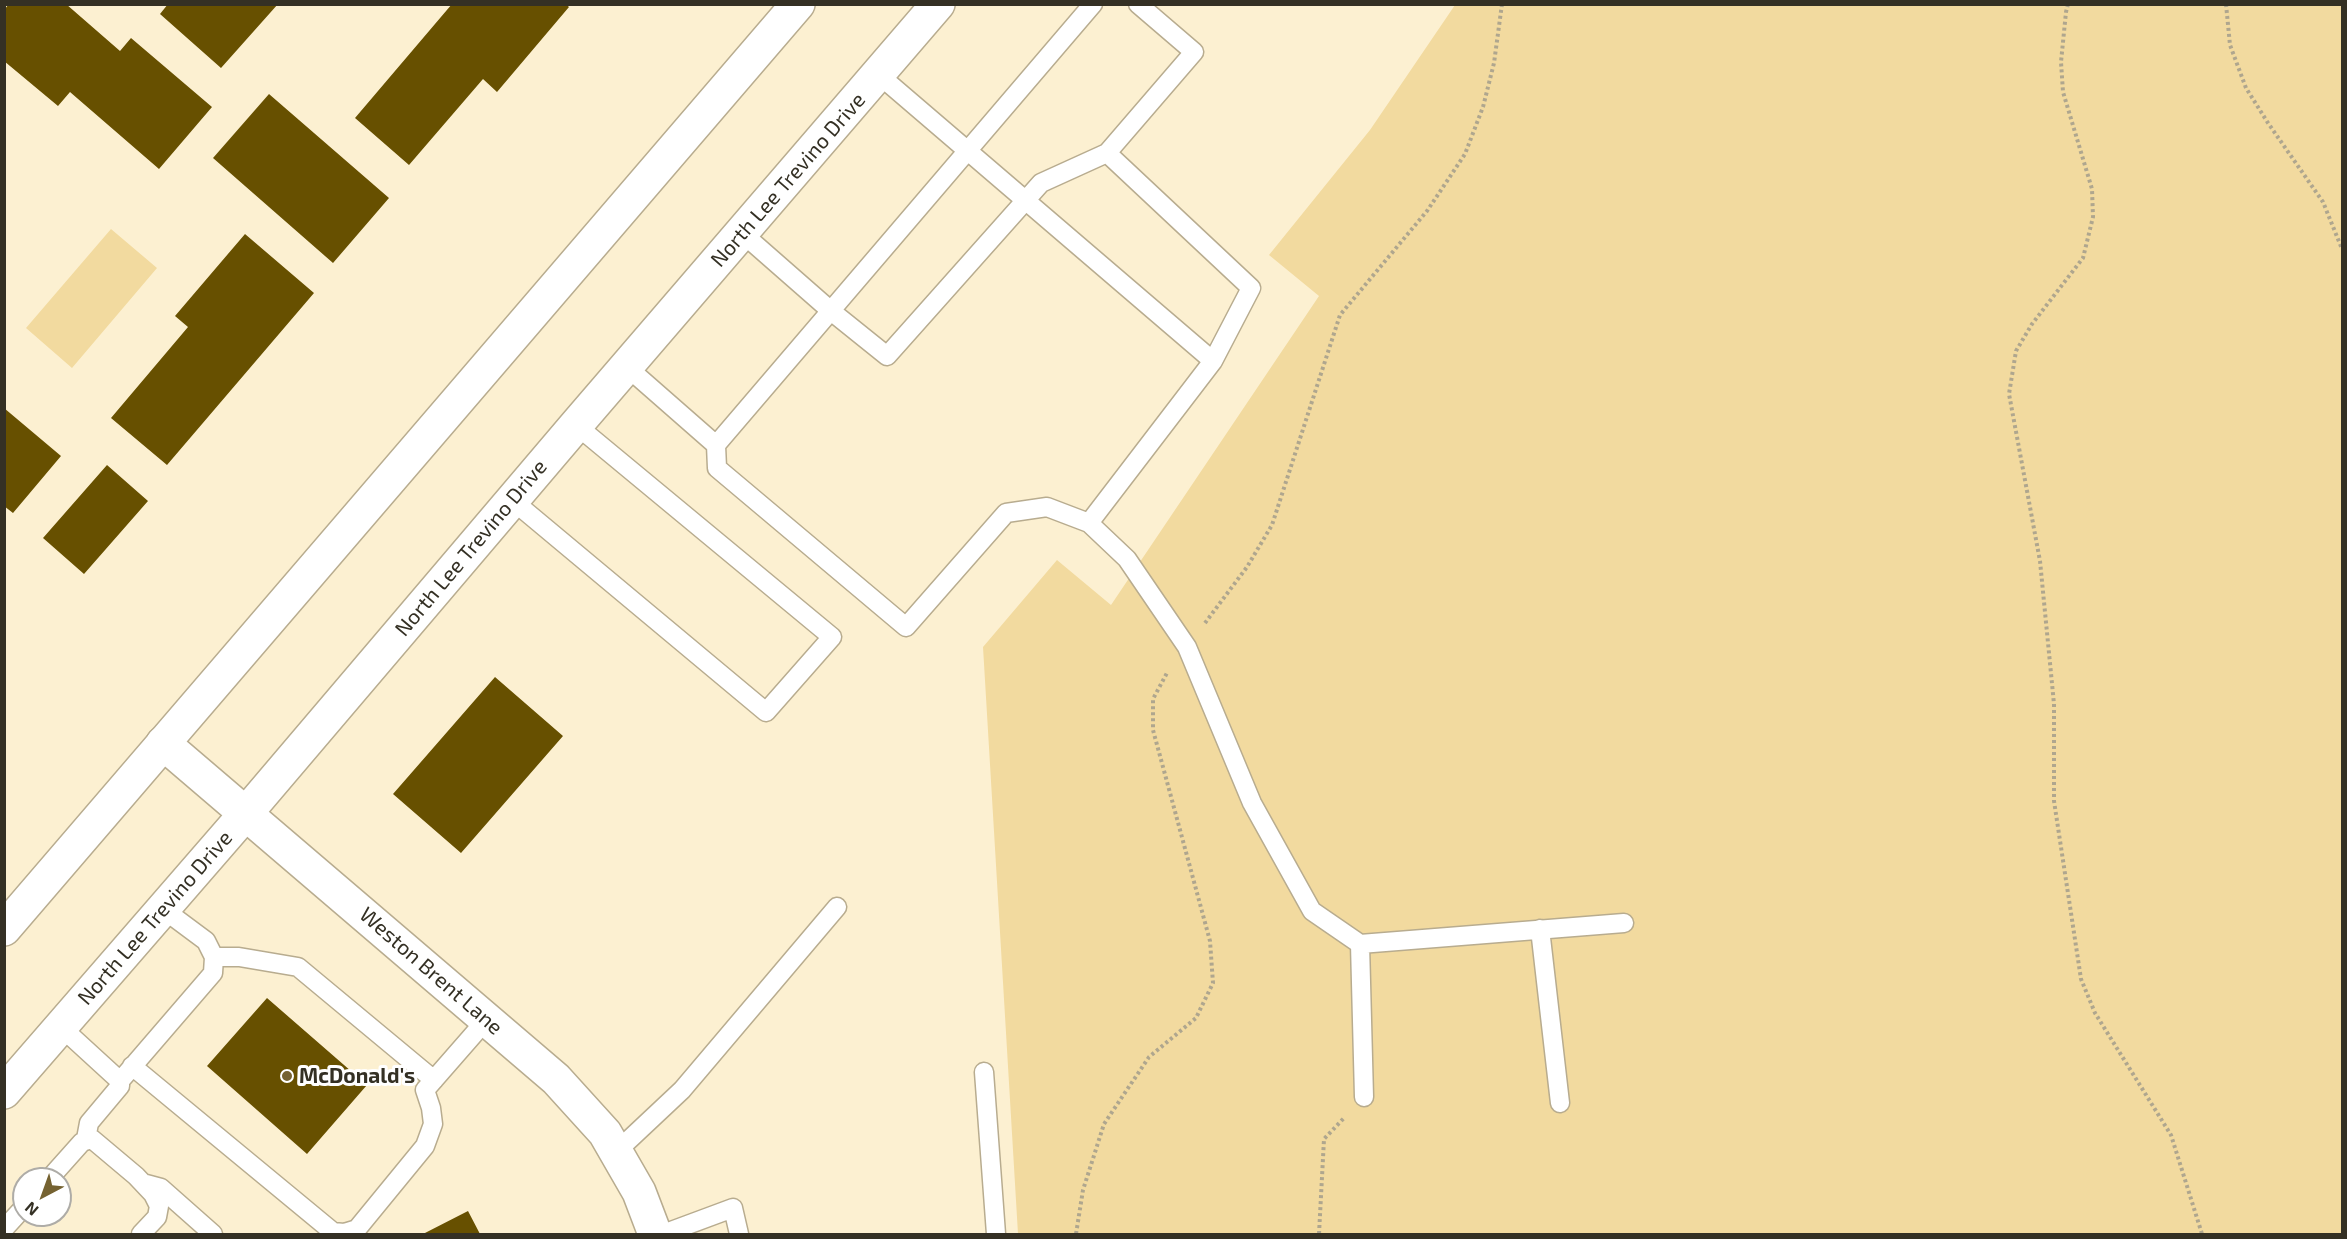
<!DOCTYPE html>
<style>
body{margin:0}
#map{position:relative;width:2347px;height:1239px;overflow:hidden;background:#fcf0d1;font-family:"Exo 2",sans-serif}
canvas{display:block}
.frame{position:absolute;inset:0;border:6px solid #343024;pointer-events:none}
.north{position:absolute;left:12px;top:1167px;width:60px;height:60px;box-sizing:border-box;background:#fff;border:2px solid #aeaca7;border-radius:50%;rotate:221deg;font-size:16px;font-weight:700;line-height:24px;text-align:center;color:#343024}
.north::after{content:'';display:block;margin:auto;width:21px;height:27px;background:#756231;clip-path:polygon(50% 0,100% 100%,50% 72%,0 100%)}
</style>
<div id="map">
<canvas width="2347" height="1239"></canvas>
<div class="frame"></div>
<div class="north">N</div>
</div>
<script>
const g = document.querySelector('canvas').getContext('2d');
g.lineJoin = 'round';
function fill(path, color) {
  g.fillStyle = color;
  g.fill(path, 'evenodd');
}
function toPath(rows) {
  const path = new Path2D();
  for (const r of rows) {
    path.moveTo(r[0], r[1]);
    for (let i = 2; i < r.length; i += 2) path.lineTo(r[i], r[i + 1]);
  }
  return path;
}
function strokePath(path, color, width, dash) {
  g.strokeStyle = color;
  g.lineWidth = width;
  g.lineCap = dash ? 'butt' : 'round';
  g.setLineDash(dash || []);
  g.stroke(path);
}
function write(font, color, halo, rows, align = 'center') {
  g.font = font + ' "Exo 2",sans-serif';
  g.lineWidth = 6;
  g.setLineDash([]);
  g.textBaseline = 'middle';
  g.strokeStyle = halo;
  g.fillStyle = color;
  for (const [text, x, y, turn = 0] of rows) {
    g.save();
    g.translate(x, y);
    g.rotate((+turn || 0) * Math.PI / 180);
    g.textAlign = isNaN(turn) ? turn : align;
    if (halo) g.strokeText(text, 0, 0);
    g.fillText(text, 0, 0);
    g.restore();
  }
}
fill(toPath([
 [1455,5,2342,5,2342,1234,1018,1234,983,647,1057,560,1111,605,1319,296,1269,255,1370,130],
 [111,229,157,268,72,368,26,328]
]), '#f2da9f');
fill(toPath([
 [9,4,66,4,120,51,131,38,212,107,159,169,70,92,58,106,4,61,4,10],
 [168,4,278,4,221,68,160,14],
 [452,4,566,4,569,7,497,92,483,79,409,165,355,118],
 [269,94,389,198,333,263,213,158],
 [245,234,314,293,167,465,111,418,188,327,175,316],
 [4,408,61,456,13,513,4,506],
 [107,465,148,501,84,574,43,538],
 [495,677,563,736,461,853,393,794],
 [267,998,367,1085,307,1154,207,1066],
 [468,1211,480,1234,423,1234]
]), '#675000');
const service = toPath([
 [1093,4,716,445,717,468,906,627,1006,513,1047,507,1089,523,1127,559,1187,647,1252,803,1312,911,1360,944,1624,923],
 [878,74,1213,361],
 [742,233,831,311,887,356,1041,183,1107,153,1194,52,1138,4],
 [627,367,716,445],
 [512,500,766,712,832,637,576,425],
 [1089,523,1213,361,1251,288,1107,153],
 [1540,929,1560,1103],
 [1360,944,1364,1097],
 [214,957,239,957,298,967,434,1080],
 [61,1027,120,1081,120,1086,89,1123,86,1139],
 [132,1066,333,1232,344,1233,357,1229,425,1146,433,1124,431,1108,425,1090,487,1019],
 [984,1072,996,1234],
 [120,1081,213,973,214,957,206,941,163,909],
 [616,1152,682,1090,837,907],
 [49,1179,82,1142,92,1139,136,1176,153,1194,159,1206,157,1217,141,1234],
 [146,1184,161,1188,213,1234],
 [4,1229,24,1207],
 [663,1234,733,1208,739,1234]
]);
const minor = toPath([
 [163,743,556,1079,605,1133,639,1192,655,1234]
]);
const secondary = toPath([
 [4,929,798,4],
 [4,1092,247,812,576,425,938,4]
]);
strokePath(service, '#b8ac8f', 21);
strokePath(minor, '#b8ac8f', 36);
strokePath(secondary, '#b8ac8f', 36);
strokePath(toPath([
 [2068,4,2066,12,2061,62,2063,92,2092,189,2093,217,2083,258,2032,324,2016,351,2009,394,2040,561,2054,704,2054,801,2081,979,2095,1013,2171,1135,2202,1234],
 [2226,4,2230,45,2246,88,2268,123,2323,202,2342,249],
 [1205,623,1247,567,1272,525,1340,315,1427,211,1465,154,1483,107,1494,63,1502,4],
 [1076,1234,1083,1190,1104,1124,1149,1057,1196,1018,1213,983,1210,941,1153,730,1153,699,1168,671],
 [1319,1234,1324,1139,1344,1118]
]), '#afa68e', 4, [3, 3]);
strokePath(service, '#fff', 18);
strokePath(minor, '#fff', 33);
strokePath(secondary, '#fff', 33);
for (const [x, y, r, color] of [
 [287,1076,6,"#756231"]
]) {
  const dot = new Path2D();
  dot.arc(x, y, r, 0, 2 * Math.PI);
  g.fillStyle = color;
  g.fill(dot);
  strokePath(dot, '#fff', 2);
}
write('21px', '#343024', '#fff', [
 ["North Lee Trevino Drive",788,180,-49],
 ["North Lee Trevino Drive",471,548,-50],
 ["North Lee Trevino Drive",155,918,-49],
 ["Weston Brent Lane",431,971,41]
]);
write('bold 21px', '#343024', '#fff', [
 ["McDonald's",299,1076]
], 'left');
</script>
